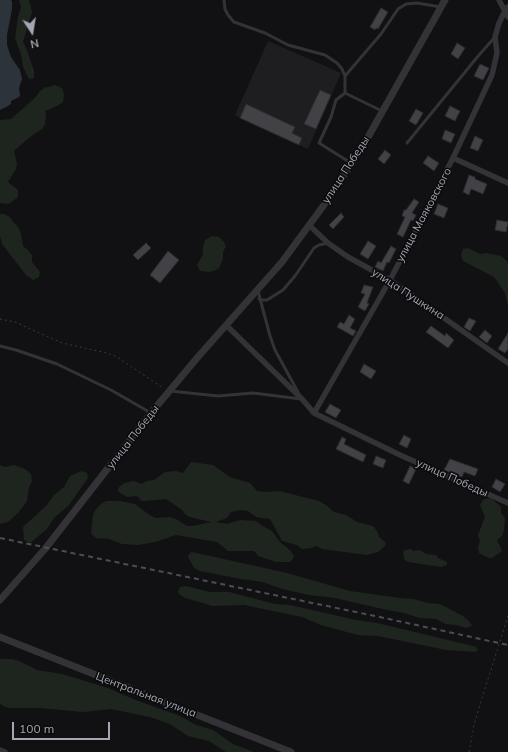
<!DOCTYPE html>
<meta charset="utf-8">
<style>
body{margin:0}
#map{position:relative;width:508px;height:752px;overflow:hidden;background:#111113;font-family:Mulish,sans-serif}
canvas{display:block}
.north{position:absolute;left:12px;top:12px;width:40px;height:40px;-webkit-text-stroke:3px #0c0c0e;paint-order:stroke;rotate:168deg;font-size:11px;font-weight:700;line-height:16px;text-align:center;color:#a4a7b2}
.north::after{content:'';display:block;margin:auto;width:14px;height:18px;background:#a4a7b2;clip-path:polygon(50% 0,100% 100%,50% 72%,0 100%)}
.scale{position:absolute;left:12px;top:722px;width:98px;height:18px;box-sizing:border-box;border:2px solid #a4a7b2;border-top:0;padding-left:5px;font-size:12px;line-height:14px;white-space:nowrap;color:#a4a7b2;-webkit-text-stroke:3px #0c0c0e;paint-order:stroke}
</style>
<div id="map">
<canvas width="508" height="752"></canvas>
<div class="north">N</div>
<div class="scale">100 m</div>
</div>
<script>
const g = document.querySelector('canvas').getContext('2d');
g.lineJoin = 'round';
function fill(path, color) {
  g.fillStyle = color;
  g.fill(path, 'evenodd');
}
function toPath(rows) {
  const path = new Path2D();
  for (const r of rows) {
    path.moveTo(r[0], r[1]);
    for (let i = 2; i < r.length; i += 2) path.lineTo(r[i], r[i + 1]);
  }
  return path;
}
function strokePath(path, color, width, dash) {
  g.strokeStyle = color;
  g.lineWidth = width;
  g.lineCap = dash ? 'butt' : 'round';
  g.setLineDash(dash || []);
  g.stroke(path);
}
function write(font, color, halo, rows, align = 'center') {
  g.font = font + ' Mulish,sans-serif';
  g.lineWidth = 3.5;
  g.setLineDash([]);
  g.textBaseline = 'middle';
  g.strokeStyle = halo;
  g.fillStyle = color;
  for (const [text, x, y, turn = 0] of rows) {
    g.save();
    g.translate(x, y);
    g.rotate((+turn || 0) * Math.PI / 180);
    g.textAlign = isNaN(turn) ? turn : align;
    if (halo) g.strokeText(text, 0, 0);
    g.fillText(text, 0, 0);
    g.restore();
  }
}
fill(toPath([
 [268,41,341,73,308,149,235,115]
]), '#1e1d20');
fill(toPath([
 [19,0,29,0,32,12,23,42,27,50,34,71,34,78,29,79,23,67,21,54,15,38,18,17,21,7],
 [55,85,62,88,64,94,63,102,57,106,45,111,46,116,45,124,42,129,30,137,14,151,17,163,16,169,8,182,18,190,18,197,13,201,8,204,0,203,0,120,11,119,36,97,39,92,44,88],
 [0,214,4,214,10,217,13,222,18,227,21,233,23,246,28,250,32,255,32,262,40,272,39,277,33,280,26,275,2,244,0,236],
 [212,236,219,237,224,242,226,246,223,252,223,259,219,268,216,270,210,272,200,271,197,265,203,254,203,247,205,240],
 [468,248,480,254,486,253,501,256,507,261,508,264,508,306,505,293,494,277,463,261,461,255,463,249],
 [191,462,213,465,230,477,250,483,257,491,266,492,279,491,319,501,326,505,334,512,346,515,357,522,373,526,377,531,379,537,386,543,385,546,378,552,367,555,322,549,317,546,311,548,302,549,297,545,282,541,270,519,256,517,248,511,240,510,231,512,227,518,216,522,227,524,240,520,256,521,261,525,272,531,280,542,291,551,294,557,290,562,276,562,258,556,254,551,228,551,217,542,176,535,155,542,138,545,122,544,109,539,96,538,91,533,93,515,96,509,101,504,106,501,120,501,135,504,151,516,156,518,170,517,176,519,187,526,193,526,211,522,190,517,186,515,182,510,166,499,146,501,142,501,137,496,127,497,120,493,118,491,119,487,124,483,134,481,141,484,147,481,154,480,165,472,176,471,183,473],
 [0,465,5,467,14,465,25,469,31,474,32,481,29,487,27,501,19,512,8,522,0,524],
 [81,471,87,473,88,478,69,505,54,518,47,529,30,543,24,540,23,527,47,505,54,495,64,487,70,476],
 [491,498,501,507,501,513,505,518,504,530,502,536,497,540,502,551,492,558,489,558,479,553,478,547,480,541,478,535,485,517,480,505,484,499],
 [411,549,413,551,420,550,426,554,436,555,438,558,447,562,447,565,441,567,408,562,404,559,403,552,405,550],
 [192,552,287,573,350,591,400,598,413,599,428,603,440,604,463,616,469,621,472,626,466,628,457,625,446,624,436,619,420,618,404,613,387,610,335,598,309,595,282,589,263,582,241,579,200,571,194,568,188,557,189,554],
 [186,586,210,592,229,592,275,604,290,605,356,620,377,623,473,646,476,647,478,650,475,652,446,650,378,636,358,635,321,625,302,617,244,605,213,606,185,598,180,595,178,592,180,587],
 [0,659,12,659,19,661,37,670,62,674,108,688,133,699,180,716,196,725,213,730,233,744,254,752,226,752,209,741,188,736,170,724,150,717,111,709,83,712,40,708,9,708,3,706,0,703]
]), '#1e251f');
fill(toPath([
 [0,0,11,0,12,2,12,9,7,35,7,45,11,57,20,70,22,79,19,88,20,95,19,97,11,101,11,104,8,106,0,110]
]), '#2c333a');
const building = toPath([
 [381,8,388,12,378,29,376,28,375,30,370,27,381,8],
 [457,43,465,48,458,59,451,54,457,43],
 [480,64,489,68,483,80,474,76,480,64],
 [320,90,331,95,316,129,304,124,320,90],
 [246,104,295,127,292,133,302,138,299,145,240,118,246,104],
 [450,106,460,111,455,121,445,116,450,106],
 [416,109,423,113,416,125,409,121,416,109],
 [445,130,455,134,451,143,442,139,445,130],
 [475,136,483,140,478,151,470,148,475,136],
 [385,150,391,155,384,164,378,159,385,150],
 [428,156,439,163,434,171,423,163,428,156],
 [469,175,475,177,475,179,487,184,483,194,471,189,469,195,463,192,469,175],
 [414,199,419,202,412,213,416,215,413,221,411,220,403,237,397,234,405,217,402,216,404,210,406,210,414,199],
 [438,204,448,208,444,218,434,214,438,204],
 [341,213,344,217,333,229,329,225,341,213],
 [497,220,508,222,506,232,495,230,497,220],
 [368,241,376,246,368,259,360,254,368,241],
 [146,243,151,248,138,260,133,255,146,243],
 [391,246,396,249,389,263,387,262,383,271,375,267,378,261,381,263,391,246],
 [168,251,179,260,160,283,150,275,168,251],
 [364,285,373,287,367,303,369,304,365,311,358,307,365,294,361,293,364,285],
 [349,315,355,319,350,328,356,331,353,336,337,327,340,322,344,324,349,315],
 [469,318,476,321,470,331,464,327,469,318],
 [431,326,445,336,446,333,454,340,448,348,426,332,431,326],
 [485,330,492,336,487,343,479,337,485,330],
 [508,333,508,349,505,353,498,349,508,333],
 [364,364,376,371,371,379,360,372,364,364],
 [330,404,341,410,336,418,325,412,330,404],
 [404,435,411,439,407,448,399,444,404,435],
 [342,437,346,439,344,444,366,455,363,462,336,449,342,437],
 [376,456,386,460,383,468,373,464,376,456],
 [450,459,478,469,475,476,464,472,462,477,444,470,450,459],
 [410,466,416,469,409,484,403,481,410,466],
 [496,479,505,484,500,492,492,487,496,479]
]);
fill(building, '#414146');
strokePath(building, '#2c2b2f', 1);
strokePath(toPath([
 [0,319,15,322,62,343,107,353,117,357,163,388],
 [469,752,474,725,482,698,508,616]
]), '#393a3e', 1, [2, 3]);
strokePath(toPath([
 [224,0,225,9,228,15,234,22,265,33,288,45,325,55,337,63,342,69,345,76,345,93,382,111],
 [345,76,381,34,398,9,406,4,417,3,441,7],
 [345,93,336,100,331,117,319,143,351,163],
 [407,143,479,55,495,37],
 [258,291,270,336,275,350,299,394],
 [259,299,262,300,267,300,283,290,295,276,314,248,319,245,328,243],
 [0,346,16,350,57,364,111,390,151,413],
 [170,391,218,396,253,393,301,399]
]), '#333337', 3);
strokePath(toPath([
 [499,0,508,17],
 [453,158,508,183],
 [309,225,328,243,348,257,390,280,508,363],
 [227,326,302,399,314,413,400,455,508,503],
 [314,413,390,280,453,158,492,75,497,53,495,37,499,23,505,11,508,7],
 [0,750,5,752]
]), '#333337', 5.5);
strokePath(toPath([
 [0,600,45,549,151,413,197,358,282,262,332,194,367,139,445,0],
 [0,637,291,752]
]), '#333337', 7);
strokePath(toPath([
 [0,538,375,616,508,645]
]), '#4c4d52', 2, [5, 4]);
write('11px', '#a4a7b2', '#0c0c0e', [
 ["улица Победы",346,170,-57],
 ["улица Маяковского",424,215,-62],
 ["улица Пушкина",408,294,33],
 ["улица Победы",133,437,-52],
 ["улица Победы",452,478,24],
 ["Центральная улица",146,695,21]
]);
</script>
